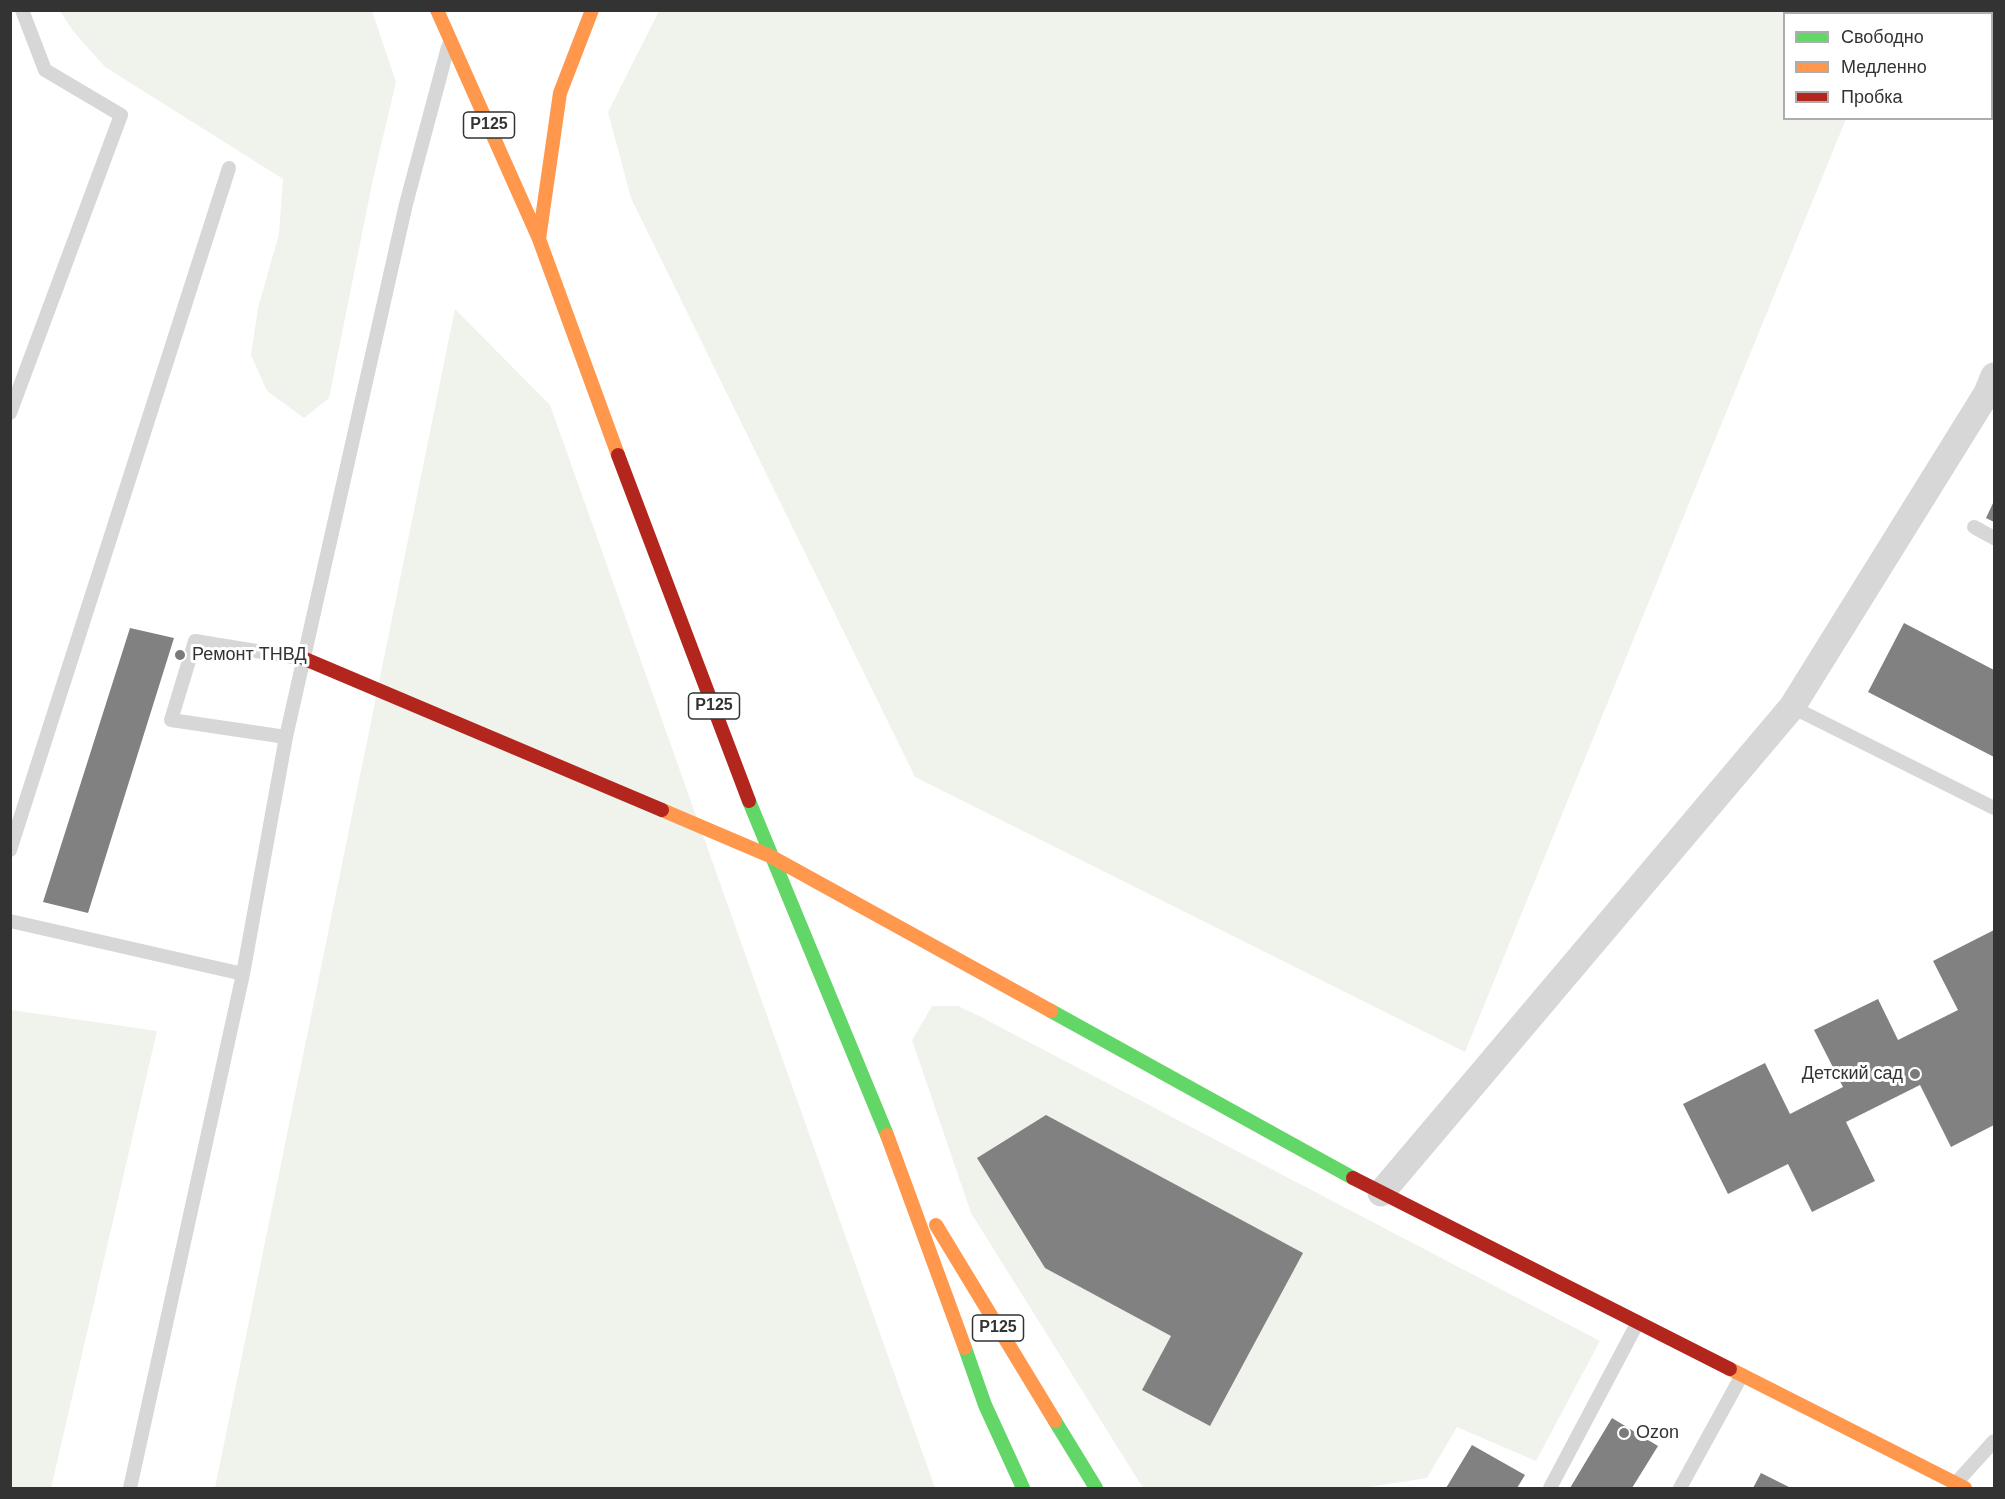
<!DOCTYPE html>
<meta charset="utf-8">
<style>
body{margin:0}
#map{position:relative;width:2005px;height:1499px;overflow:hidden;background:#fff;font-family:Helvetica,sans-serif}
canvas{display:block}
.frame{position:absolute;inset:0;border:12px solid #333;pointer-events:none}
.legend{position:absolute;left:1783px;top:12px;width:210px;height:108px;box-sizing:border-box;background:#fff;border:2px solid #adadad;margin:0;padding:8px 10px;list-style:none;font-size:18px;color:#333}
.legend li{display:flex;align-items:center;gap:12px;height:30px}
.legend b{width:30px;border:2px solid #adadad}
</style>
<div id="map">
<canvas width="2005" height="1499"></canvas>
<div class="frame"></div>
<ul class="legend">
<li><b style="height:8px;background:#63d668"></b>Свободно</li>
<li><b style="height:8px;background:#ff974d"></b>Медленно</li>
<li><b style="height:8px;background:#b3261e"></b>Пробка</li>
</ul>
</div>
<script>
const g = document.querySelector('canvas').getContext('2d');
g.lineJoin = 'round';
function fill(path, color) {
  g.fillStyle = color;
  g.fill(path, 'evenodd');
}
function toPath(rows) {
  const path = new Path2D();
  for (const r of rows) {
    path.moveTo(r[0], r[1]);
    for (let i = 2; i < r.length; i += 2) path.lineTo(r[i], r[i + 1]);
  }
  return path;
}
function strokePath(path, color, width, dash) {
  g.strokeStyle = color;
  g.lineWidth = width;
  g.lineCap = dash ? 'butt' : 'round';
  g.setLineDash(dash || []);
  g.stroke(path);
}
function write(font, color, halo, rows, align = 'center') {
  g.font = font + ' Helvetica,sans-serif';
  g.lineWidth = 6;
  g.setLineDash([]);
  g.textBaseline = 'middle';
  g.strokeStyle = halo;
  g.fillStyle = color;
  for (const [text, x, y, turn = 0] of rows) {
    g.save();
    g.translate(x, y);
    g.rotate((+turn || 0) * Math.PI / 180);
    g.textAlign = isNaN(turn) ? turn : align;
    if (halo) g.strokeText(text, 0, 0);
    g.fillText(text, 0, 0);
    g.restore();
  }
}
fill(toPath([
 [60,11,372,11,396,82,373,179,329,398,304,418,267,391,251,355,258,308,279,234,283,179,105,67,73,31],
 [659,11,1890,11,1888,14,1784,14,1784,118,1846,119,1465,1052,915,777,631,198,608,112],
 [455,309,550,405,935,1488,215,1488],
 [932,1006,958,1006,979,1016,1600,1341,1536,1461,1457,1427,1427,1478,1362,1488,1143,1488,971,1213,912,1040],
 [11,1010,157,1031,51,1488,11,1488]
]), '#f0f3ec');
fill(toPath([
 [1994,501,1994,522,1986,518],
 [1904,623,1994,670,1994,757,1868,692],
 [130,628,174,638,88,913,43,902],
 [1994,930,1994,1125,1951,1147,1920,1085,1846,1122,1875,1181,1812,1212,1788,1164,1728,1194,1683,1104,1765,1063,1790,1114,1843,1087,1814,1030,1878,999,1898,1040,1958,1010,1933,961],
 [1046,1115,1303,1253,1210,1426,1142,1390,1171,1336,1045,1268,977,1158],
 [1612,1418,1658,1446,1632,1488,1570,1488],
 [1472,1445,1525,1475,1517,1488,1446,1488],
 [1761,1473,1791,1488,1753,1488]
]), '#818181');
strokePath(toPath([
 [10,413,121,115,45,70,22,10],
 [1974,527,1994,538],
 [1792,707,1994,808],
 [286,737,171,720,195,641,305,659],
 [10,850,229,168],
 [10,921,243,974],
 [1956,1483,1994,1441],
 [130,1488,243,974,286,737,406,204,448,47],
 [1550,1488,1638,1322],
 [1680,1488,1742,1375]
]), '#d7d7d7', 14);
strokePath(toPath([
 [1381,1193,1792,707,1987,393,1994,376]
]), '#d7d7d7', 27);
strokePath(toPath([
 [749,801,887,1135],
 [1051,1011,1353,1178],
 [965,1348,985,1405,1023,1488],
 [1055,1421,1096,1488]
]), '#63d668', 14);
strokePath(toPath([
 [437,10,539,239,618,455],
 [539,239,560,93,592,10],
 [662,810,770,856,1051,1011],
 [887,1135,965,1348],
 [936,1225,1055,1421],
 [1730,1369,1965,1488]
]), '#ff974d', 14);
strokePath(toPath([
 [618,455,749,801],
 [305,659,662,810],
 [1353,1178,1730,1369]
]), '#b3261e', 14);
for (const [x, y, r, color] of [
 [180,655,6,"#7a7a7a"],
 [1915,1074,6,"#7a7a7a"],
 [1624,1433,6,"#7a7a7a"]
]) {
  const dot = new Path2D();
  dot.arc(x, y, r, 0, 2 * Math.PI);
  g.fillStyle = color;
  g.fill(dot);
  strokePath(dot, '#fff', 2);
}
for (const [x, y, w] of [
 [489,125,51],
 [714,706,51],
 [998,1328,51]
]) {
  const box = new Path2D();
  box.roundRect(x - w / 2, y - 13, w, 26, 4.5);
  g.fillStyle = '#fff';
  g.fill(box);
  strokePath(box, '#333', 1.5);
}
write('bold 16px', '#333', null, [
 ["Р125",489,125],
 ["Р125",714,706],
 ["Р125",998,1328]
]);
write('18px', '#333', '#fff', [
 ["Ремонт ТНВД",192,655],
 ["Детский сад",1903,1074,"right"],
 ["Ozon",1636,1433]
], 'left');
</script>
